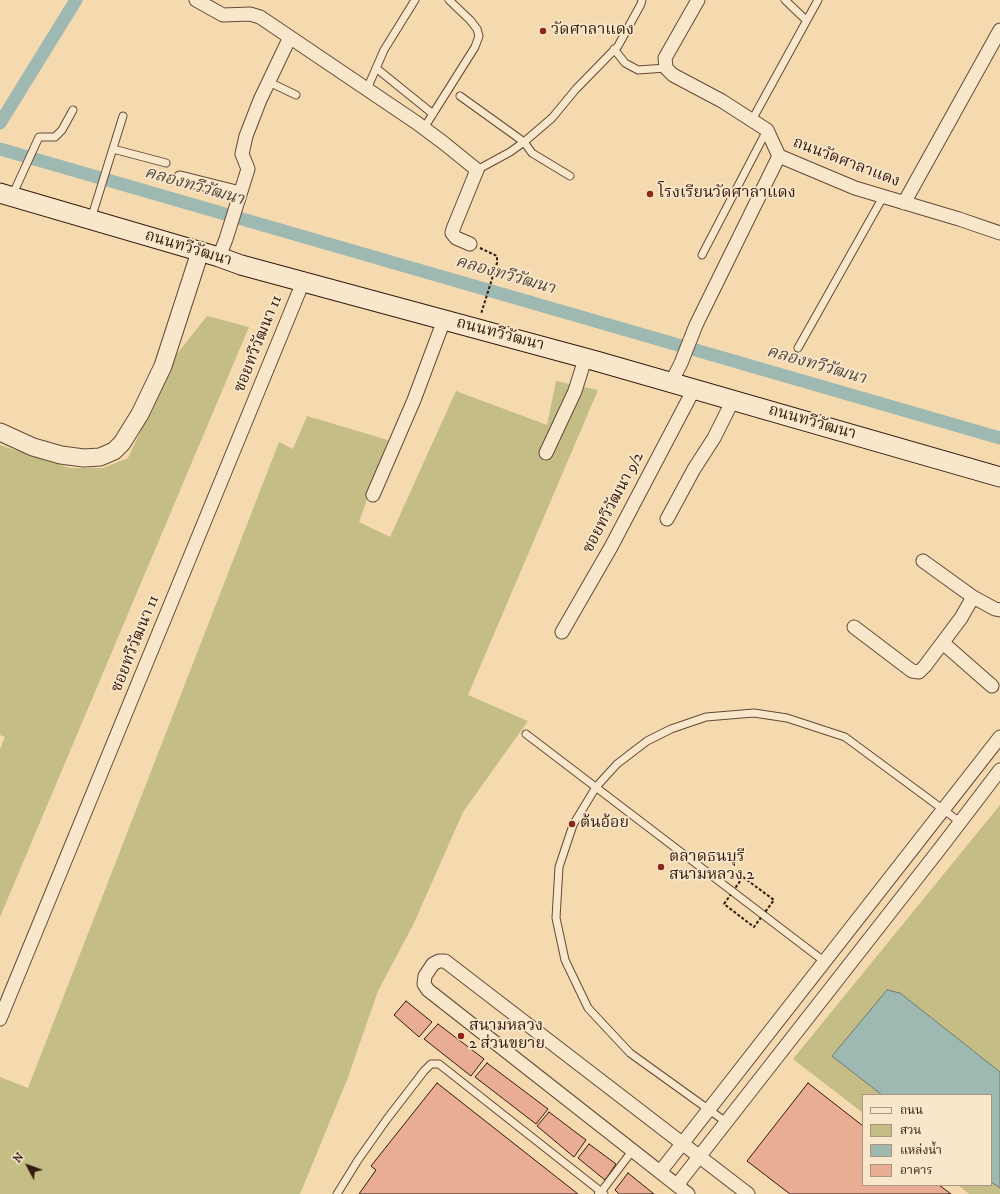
<!DOCTYPE html>
<meta charset="utf-8">
<style>
body{margin:0}
#map{position:relative;width:1000px;height:1194px;overflow:hidden;background:#f5daaf;font-family:"IM FELL DW Pica","Noto Serif Thai",serif}
canvas{display:block}
.legend{position:absolute;left:862px;top:1094px;width:130px;height:92px;box-sizing:border-box;background:#f8e7cb;border:1px solid #aa957f;margin:0;padding:5px 7px;list-style:none;font-size:12px;color:#34190e}
.legend li{display:flex;align-items:center;gap:8px;height:20px}
.legend b{width:20px;border:1px solid #aa957f}
.north{position:absolute;left:8px;top:1146px;width:40px;height:40px;-webkit-text-stroke:3px #f8e7cb;paint-order:stroke;rotate:311deg;font-size:11px;font-weight:700;line-height:16px;text-align:center;color:#34190e}
.north::after{content:'';display:block;margin:auto;width:14px;height:18px;background:#34190e;clip-path:polygon(50% 0,100% 100%,50% 72%,0 100%)}
</style>
<div id="map">
<canvas width="1000" height="1194"></canvas>
<ul class="legend">
<li><b style="height:5px;background:#f8e7cb"></b>ถนน</li>
<li><b style="height:11px;background:#c4bd85"></b>สวน</li>
<li><b style="height:11px;background:#9db9b2"></b>แหล่งน้ำ</li>
<li><b style="height:11px;background:#e8ad93"></b>อาคาร</li>
</ul>
<div class="north">N</div>
</div>
<script>
const g = document.querySelector('canvas').getContext('2d');
g.lineJoin = 'round';
function fill(path, color) {
  g.fillStyle = color;
  g.fill(path, 'evenodd');
}
function toPath(rows) {
  const path = new Path2D();
  for (const r of rows) {
    path.moveTo(r[0], r[1]);
    for (let i = 2; i < r.length; i += 2) path.lineTo(r[i], r[i + 1]);
  }
  return path;
}
function strokePath(path, color, width, dash) {
  g.strokeStyle = color;
  g.lineWidth = width;
  g.lineCap = dash ? 'butt' : 'round';
  g.setLineDash(dash || []);
  g.stroke(path);
}
function write(font, color, halo, rows, align = 'center') {
  g.font = font + ' "IM FELL DW Pica","Noto Serif Thai",serif';
  g.lineWidth = 3.5;
  g.setLineDash([]);
  g.textBaseline = 'middle';
  g.strokeStyle = halo;
  g.fillStyle = color;
  for (const [text, x, y, turn = 0] of rows) {
    g.save();
    g.translate(x, y);
    g.rotate((+turn || 0) * Math.PI / 180);
    g.textAlign = isNaN(turn) ? turn : align;
    if (halo) g.strokeText(text, 0, 0);
    g.fillText(text, 0, 0);
    g.restore();
  }
}
fill(toPath([
 [207,316,249,327,0,917,0,749,5,737,0,735,0,445,70,468,103,468,128,458,177,354],
 [556,381,598,390,468,695,528,721,463,812,414,923,378,991,347,1080,300,1194,0,1194,0,1077,28,1088,279,442,293,449,307,416,388,440,359,522,390,537,456,391,547,425],
 [1000,805,1000,1072,900,993,832,1055,882,1095,863,1095,863,1113,793,1059],
 [991,1182,1000,1188,1000,1194,969,1194,958,1185,991,1185]
]), '#c4bd85');
const water = toPath([
 [887,990,900,993,1000,1072,1000,1188,991,1182,991,1095,882,1095,832,1056,887,990]
]);
fill(water, '#9db9b2');
strokePath(water, '#737970', 1);
strokePath(toPath([
 [0,123,76,0],
 [0,149,1000,438]
]), '#9db9b2', 13);
const building = toPath([
 [406,1001,432,1022,419,1037,394,1015,406,1001],
 [438,1024,484,1059,471,1076,424,1039,438,1024],
 [487,1063,548,1109,536,1124,475,1077,487,1063],
 [437,1083,578,1194,359,1194,376,1170,371,1166,437,1083],
 [808,1083,863,1126,863,1185,939,1185,951,1194,790,1194,747,1161,808,1083],
 [549,1112,586,1140,574,1157,537,1126,549,1112],
 [589,1144,616,1164,605,1180,578,1158,589,1144],
 [628,1173,654,1194,619,1194,615,1190,628,1173]
]);
fill(building, '#e8ad93');
strokePath(building, '#34190e', 1);
const service = toPath([
 [785,0,806,20],
 [614,49,625,63,638,70,666,68],
 [376,68,433,114],
 [269,82,296,95],
 [367,89,384,50,415,0],
 [460,96,524,142,532,153,570,176],
 [752,120,818,0],
 [424,128,475,47,479,36,477,29,470,20,449,0],
 [113,149,166,163],
 [477,170,510,152,524,142,552,118,576,89,618,46,641,4,642,0],
 [12,196,39,137,55,137,62,130,73,110],
 [91,219,123,116],
 [702,255,767,130],
 [798,348,883,197],
 [526,734,825,962],
 [726,1122,630,1053,588,1008,565,960,556,918,559,867,573,825,596,787,617,764,647,741,671,729,706,717,754,713,787,718,845,737,960,822],
 [601,1192,632,1151],
 [337,1194,358,1160,387,1119,424,1071,431,1064,439,1064,604,1194]
]);
const pedestrian = toPath([
 [600,1194,601,1192]
]);
const minor = toPath([
 [196,0,223,15,250,14,260,17,417,123,445,144,477,170,453,229,452,233,456,238,470,244],
 [698,0,665,58,666,68,673,75,722,101,767,130,779,156,855,188,959,219,1000,233],
 [180,178,240,193],
 [904,203,1000,30],
 [219,257,226,239,248,169,242,154,246,136,260,100,290,37],
 [671,383,681,363,696,325,779,156],
 [546,453,575,391,585,359],
 [373,495,414,400,444,320],
 [667,519,694,469,714,438,733,400],
 [923,561,973,597,995,609,1000,610],
 [854,627,912,671,919,672,925,666,961,618,973,597],
 [562,632,611,547,694,389],
 [943,643,992,686],
 [0,1019,303,282],
 [660,1172,1000,737],
 [677,1185,942,846,1000,770],
 [688,1194,428,990,424,984,425,976,433,964,439,961,445,961,748,1194]
]);
const tertiary = toPath([
 [0,432,33,447,61,455,84,458,100,457,114,451,122,443,140,414,163,366,200,252]
]);
const secondary = toPath([
 [0,193,219,257,241,265,596,361,1000,477]
]);
strokePath(service, '#644936', 9);
strokePath(pedestrian, '#644936', 12);
strokePath(minor, '#644936', 15);
strokePath(tertiary, '#644936', 19);
strokePath(secondary, '#34190e', 21);
strokePath(toPath([
 [480,248,497,256,497,263,481,314],
 [743,877,774,900,754,927,724,904,743,877]
]), '#34190e', 2, [3, 2]);
strokePath(service, '#f8e7cb', 7);
strokePath(pedestrian, '#f8e7cb', 10);
strokePath(minor, '#f8e7cb', 13);
strokePath(tertiary, '#f8e7cb', 17);
strokePath(secondary, '#f8e7cb', 19);
for (const [x, y, r, color] of [
 [543,31,4,"#8f2418"],
 [650,194,4,"#8f2418"],
 [572,824,4,"#8f2418"],
 [661,867,4,"#8f2418"],
 [461,1036,4,"#8f2418"]
]) {
  const dot = new Path2D();
  dot.arc(x, y, r, 0, 2 * Math.PI);
  g.fillStyle = color;
  g.fill(dot);
  strokePath(dot, '#f8e7cb', 1.5);
}
write('16px', '#34190e', '#f8e7cb', [
 ["วัดศาลาแดง",551,31],
 ["โรงเรียนวัดศาลาแดง",658,194],
 ["ต้นอ้อย",580,824],
 ["ตลาดธนบุรี",669,858],
 ["สนามหลวง 2",669,876],
 ["สนามหลวง",469,1027],
 ["2 ส่วนขยาย",469,1045]
], 'left');
write('16px', '#34190e', '#f8e7cb', [
 ["ถนนวัดศาลาแดง",846,163,21],
 ["ถนนทวีวัฒนา",188,249,17],
 ["ถนนทวีวัฒนา",500,335,15],
 ["ซอยทวีวัฒนา 11",259,344,-68],
 ["ถนนทวีวัฒนา",812,423,16],
 ["ซอยทวีวัฒนา 9/2",614,503,-62],
 ["ซอยทวีวัฒนา 11",136,644,-68]
]);
write('italic 17px', '#54493f', '#f8e7cb', [
 ["คลองทวีวัฒนา",194,187,16],
 ["คลองทวีวัฒนา",505,276,16],
 ["คลองทวีวัฒนา",816,366,16]
]);
</script>
